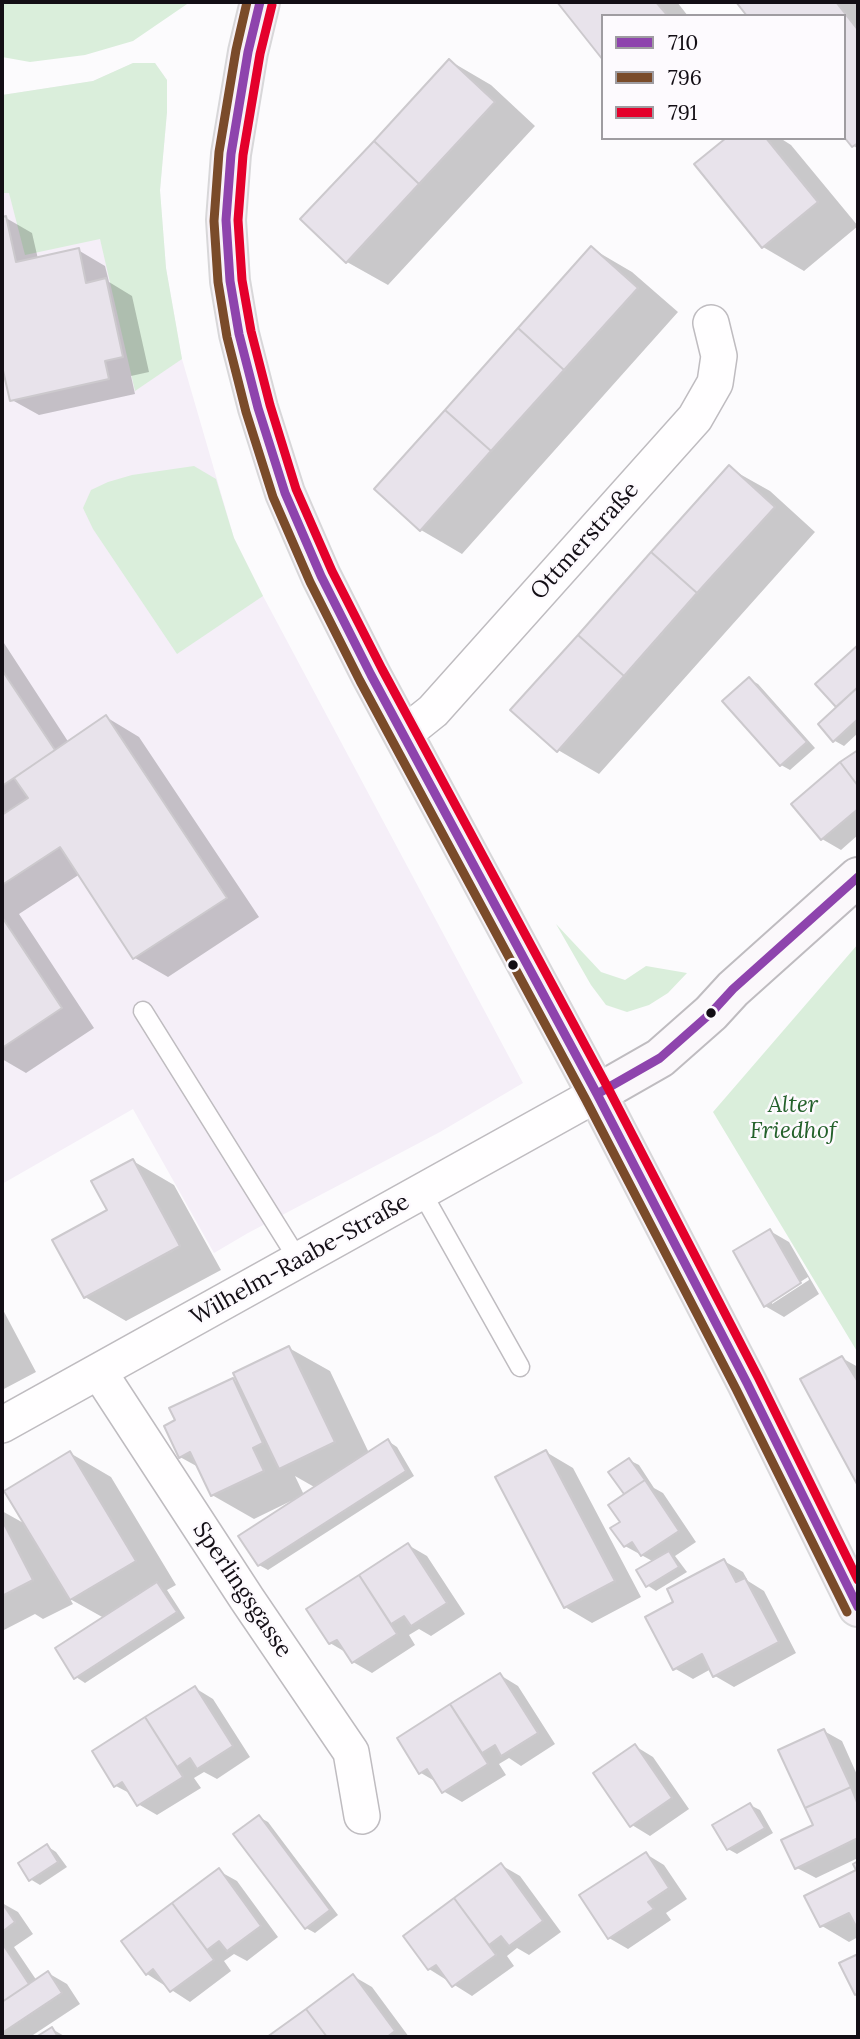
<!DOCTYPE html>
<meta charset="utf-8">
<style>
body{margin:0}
#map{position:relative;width:860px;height:2039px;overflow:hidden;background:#fcfbfd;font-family:Lora,serif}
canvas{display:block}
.frame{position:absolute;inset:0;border:4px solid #130e15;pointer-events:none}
.legend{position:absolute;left:601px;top:14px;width:245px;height:126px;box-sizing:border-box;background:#fdfafe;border:2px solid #9f9ca1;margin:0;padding:9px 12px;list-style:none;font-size:21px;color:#130e15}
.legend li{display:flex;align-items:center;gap:14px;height:35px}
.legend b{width:35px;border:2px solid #9f9ca1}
</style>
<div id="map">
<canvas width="860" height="2039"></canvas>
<div class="frame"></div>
<ul class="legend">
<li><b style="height:9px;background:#8e44ad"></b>710</li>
<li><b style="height:9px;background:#7a4b2a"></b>796</li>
<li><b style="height:9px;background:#e4002b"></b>791</li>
</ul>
</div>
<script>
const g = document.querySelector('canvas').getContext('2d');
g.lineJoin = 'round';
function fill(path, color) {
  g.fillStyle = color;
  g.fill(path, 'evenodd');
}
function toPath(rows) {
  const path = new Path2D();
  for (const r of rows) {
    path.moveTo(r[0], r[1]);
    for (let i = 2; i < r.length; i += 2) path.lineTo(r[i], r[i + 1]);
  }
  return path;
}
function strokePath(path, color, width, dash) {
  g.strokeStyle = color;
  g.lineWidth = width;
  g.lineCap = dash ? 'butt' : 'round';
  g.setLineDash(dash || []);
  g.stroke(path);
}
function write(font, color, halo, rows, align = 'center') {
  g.font = font + ' Lora,serif';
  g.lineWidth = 5;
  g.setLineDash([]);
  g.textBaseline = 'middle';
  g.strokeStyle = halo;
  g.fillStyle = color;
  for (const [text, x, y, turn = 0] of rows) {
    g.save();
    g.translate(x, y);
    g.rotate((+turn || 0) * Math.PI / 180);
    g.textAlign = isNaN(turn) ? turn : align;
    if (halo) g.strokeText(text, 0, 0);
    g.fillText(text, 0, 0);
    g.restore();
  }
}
fill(toPath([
 [133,63,155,63,167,80,167,112,160,191,166,268,182,359,234,538,263,596,523,1083,440,1132,248,1233,214,1253,133,1109,2,1184,2,95,93,81]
]), '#f5eff8');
fill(toPath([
 [2,2,190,2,133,41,85,55,30,62,2,57],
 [133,63,155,63,167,80,167,112,160,190,166,268,182,359,135,391,100,239,25,255,9,193,2,193,2,95,93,81],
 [194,466,216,479,234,538,263,596,177,654,93,529,83,508,91,490,108,482,132,475],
 [556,924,601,972,625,980,646,966,687,973,668,993,649,1005,627,1012,606,1005,591,985],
 [858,944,858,1353,713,1112]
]), '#daeedb');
fill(toPath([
 [559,2,677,2,688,16,603,16,603,57],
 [738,2,856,2,858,4,858,149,854,146,844,16,749,16],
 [450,61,491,85,535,126,388,285,347,262],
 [729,138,780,138,791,145,858,226,804,271,763,247],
 [6,218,32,233,38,259,78,250,105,266,109,282,132,296,149,372,131,376,135,394,39,415,12,400,2,358,2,219],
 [591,248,632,272,678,312,462,554,421,530,376,489],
 [729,468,770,491,815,532,599,774,558,750],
 [2,640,69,743,106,717,139,737,259,917,168,977,135,958,80,874,19,914,94,1028,26,1073,2,1059],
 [858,646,858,733,844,746,835,741,821,724,839,707,818,684],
 [749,679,758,684,815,748,790,770,781,765],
 [858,752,858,835,841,850,822,839,841,764],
 [133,1161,174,1185,221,1270,126,1321,85,1297],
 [770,1231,789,1242,819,1294,784,1317,765,1306],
 [808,1277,809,1280,772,1304,772,1300],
 [2,1308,36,1372,2,1390],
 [289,1348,330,1371,369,1453,388,1441,397,1447,414,1476,268,1570,259,1565,292,1503,291,1501,254,1519,212,1495,200,1468,180,1457,233,1380,241,1385],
 [295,1476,316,1488,304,1495],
 [842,1358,858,1367,858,1482,802,1379],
 [546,1452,573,1468,641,1597,592,1623,565,1607],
 [70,1453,111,1477,176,1585,167,1590,185,1618,85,1683,76,1677,104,1618,70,1599,73,1604,43,1619,35,1614,2,1631,2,1511,27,1525],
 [629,1460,639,1465,654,1488,663,1493,696,1542,675,1556,687,1572,656,1591,647,1585,654,1562,625,1546,622,1522,627,1494,625,1493],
 [408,1545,427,1556,465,1614,431,1636,419,1629,409,1635,415,1645,372,1673,353,1662,347,1653,330,1643,308,1609],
 [724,1561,743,1572,748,1581,764,1591,796,1653,734,1687,715,1676,711,1669,693,1679,674,1668],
 [500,1675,518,1686,555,1744,521,1766,509,1758,499,1764,506,1775,462,1802,443,1791,438,1783,421,1773,399,1739],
 [195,1688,213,1699,250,1757,217,1779,204,1772,194,1778,201,1788,157,1815,138,1804,133,1795,116,1786,94,1752],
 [824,1731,842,1741,858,1777,858,1858,816,1878,797,1868,816,1826],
 [635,1746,653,1757,689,1809,650,1836,632,1825],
 [750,1805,760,1810,773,1833,737,1854,728,1849],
 [259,1817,268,1822,338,1915,315,1933,306,1928],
 [47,1846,56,1852,67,1867,40,1885,30,1879],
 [646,1854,664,1865,687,1899,666,1913,671,1920,628,1949,609,1938],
 [501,1865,520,1876,561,1932,529,1955,517,1948,507,1956,514,1966,472,1996,429,1969,405,1936],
 [219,1871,237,1881,278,1937,247,1961,234,1954,224,1961,231,1971,190,2002,147,1974,123,1941],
 [858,1871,858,1937,849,1942,822,1926,807,1897],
 [2,1903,18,1912,33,1934,14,1947,37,1981,48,1973,67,1984,80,2004,30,2037,2,2037],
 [353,1976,372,1987,409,2037,270,2037],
 [52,2029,66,2037,39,2037]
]), '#0003');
const building = toPath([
 [557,2,656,2,668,16,603,16,603,60,557,2],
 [736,2,836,2,858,30,858,143,852,147,844,137,844,16,747,16,736,2],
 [449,59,495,102,419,184,374,141,449,59],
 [726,138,766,138,818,202,762,248,694,164,726,138],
 [374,141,419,184,346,263,300,219,374,141],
 [6,216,16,262,79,248,86,283,106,278,123,357,105,361,109,379,10,401,2,366,2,217,6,216],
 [591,246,638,288,564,370,518,328,591,246],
 [518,328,564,370,491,451,445,410,518,328],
 [445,410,491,451,420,531,374,489,445,410],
 [729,465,775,507,697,593,651,552,729,465],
 [651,552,697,593,624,676,578,635,651,552],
 [578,635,624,676,557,752,510,710,578,635],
 [858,645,858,687,836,707,815,684,858,645],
 [2,670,55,750,2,786,2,670],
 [749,677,807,742,780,766,722,701,749,677],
 [858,687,858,719,833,742,818,724,858,687],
 [106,715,227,898,133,959,60,847,2,885,2,815,28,798,14,778,106,715],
 [858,750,858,786,840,762,858,750],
 [840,762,858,786,858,809,821,840,791,804,840,762],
 [2,917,62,1008,2,1048,2,917],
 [133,1159,180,1246,84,1298,52,1240,107,1210,91,1181,133,1159],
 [770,1229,801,1283,764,1307,733,1251,770,1229],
 [289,1346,335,1442,279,1469,233,1373,289,1346],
 [842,1356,858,1382,858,1486,800,1379,842,1356],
 [233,1378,263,1443,253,1448,264,1471,211,1496,190,1452,179,1458,164,1426,175,1420,169,1408,233,1378],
 [388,1439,406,1471,258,1566,238,1536,388,1439],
 [546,1450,615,1581,564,1608,495,1477,546,1450],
 [70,1451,136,1561,70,1600,4,1491,70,1451],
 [629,1458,645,1480,624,1494,608,1472,629,1458],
 [645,1480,679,1531,641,1556,632,1542,624,1547,610,1528,620,1522,608,1505,645,1480],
 [2,1520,33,1580,2,1596,2,1520],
 [408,1543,447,1603,411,1626,404,1616,391,1624,359,1575,408,1543],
 [669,1551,679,1567,646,1587,636,1570,669,1551],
 [724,1559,736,1582,745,1578,779,1642,713,1677,702,1654,673,1670,645,1617,673,1602,667,1589,724,1559],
 [359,1575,397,1634,352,1663,337,1640,329,1644,306,1609,359,1575],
 [157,1582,177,1612,74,1679,55,1648,157,1582],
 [500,1673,538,1733,501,1756,495,1745,482,1753,450,1704,500,1673],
 [195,1686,233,1746,197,1769,190,1758,177,1767,145,1717,195,1686],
 [450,1704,488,1764,442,1793,427,1769,419,1774,397,1738,450,1704],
 [145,1717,183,1777,137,1806,122,1782,114,1787,92,1751,145,1717],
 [824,1729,851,1787,805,1808,778,1750,824,1729],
 [635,1744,672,1798,630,1827,593,1773,635,1744],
 [851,1787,858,1805,858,1838,795,1869,781,1840,813,1825,805,1808,851,1787],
 [750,1803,765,1828,727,1850,712,1825,750,1803],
 [259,1815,330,1910,305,1929,233,1834,259,1815],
 [47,1844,58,1862,29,1881,18,1863,47,1844],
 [646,1852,669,1888,648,1902,654,1909,608,1939,579,1895,646,1852],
 [858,1861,858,1930,849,1913,820,1927,804,1896,856,1870,853,1864,858,1861],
 [501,1863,543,1921,509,1946,501,1936,489,1945,454,1898,501,1863],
 [219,1868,261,1926,227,1951,219,1941,207,1950,172,1903,219,1868],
 [454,1898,496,1955,452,1987,436,1965,428,1970,403,1936,454,1898],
 [2,1903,15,1922,2,1932,2,1903],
 [172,1903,214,1960,170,1992,153,1969,146,1975,121,1941,172,1903],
 [2,1943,29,1984,2,2002,2,1943],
 [858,1954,858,1993,855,1995,839,1963,858,1954],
 [48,1971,62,1993,2,2033,2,2002,48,1971],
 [353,1974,395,2031,387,2037,327,2037,306,2009,353,1974],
 [306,2009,327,2037,267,2037,306,2009],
 [52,2027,58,2037,36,2037,52,2027]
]);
fill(building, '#e8e3eb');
strokePath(building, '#ccc9cd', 2);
const service = toPath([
 [143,1011,299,1261],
 [421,1191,520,1367]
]);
const minor = toPath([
 [403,735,433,711,695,418,715,383,719,356,711,323],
 [99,1372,247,1599,351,1752,362,1816],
 [2,1425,597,1094]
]);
const secondary = toPath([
 [597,1094,660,1058,711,1013,733,989,858,877]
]);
const primary = toPath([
 [260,2,248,52,231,154,226,220,230,281,239,334,258,408,285,493,321,576,371,675,597,1094,747,1383,858,1607]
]);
strokePath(service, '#bfbcc0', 21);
strokePath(minor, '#bfbcc0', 38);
strokePath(secondary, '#bfbcc0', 42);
strokePath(primary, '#d8d7d9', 42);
strokePath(service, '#fffeff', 18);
strokePath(minor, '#fffeff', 35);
strokePath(secondary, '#fbf8fb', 38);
strokePath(primary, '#f7f2f7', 38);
strokePath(toPath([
 [260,2,248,52,231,154,226,220,230,281,239,334,258,408,285,493,321,576,371,675,597,1094,747,1383,858,1607],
 [597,1094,660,1058,711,1013,733,989,858,877]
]), '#8e44ad', 9);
strokePath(toPath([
 [247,2,236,50,219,152,214,221,218,282,227,337,246,412,273,497,310,582,360,681,586,1100,736,1389,847,1612]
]), '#7a4b2a', 9);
strokePath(toPath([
 [272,5,260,54,243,155,238,220,242,280,251,331,270,405,296,489,332,571,382,669,608,1088,758,1377,858,1580]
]), '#e4002b', 9);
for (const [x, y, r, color] of [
 [513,965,6,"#130e15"],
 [711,1013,6,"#130e15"]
]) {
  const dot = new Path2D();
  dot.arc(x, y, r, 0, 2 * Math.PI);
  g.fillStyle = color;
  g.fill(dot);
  strokePath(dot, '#fdfafe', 2.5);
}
write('23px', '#130e15', '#fdfafe', [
 ["Ottmerstraße",585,541,-48],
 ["Wilhelm-Raabe-Straße",300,1260,-29],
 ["Sperlingsgasse",242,1590,56]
]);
write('italic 23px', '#24612b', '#fdfafe', [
 ["Alter",793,1105],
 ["Friedhof",793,1131]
]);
</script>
